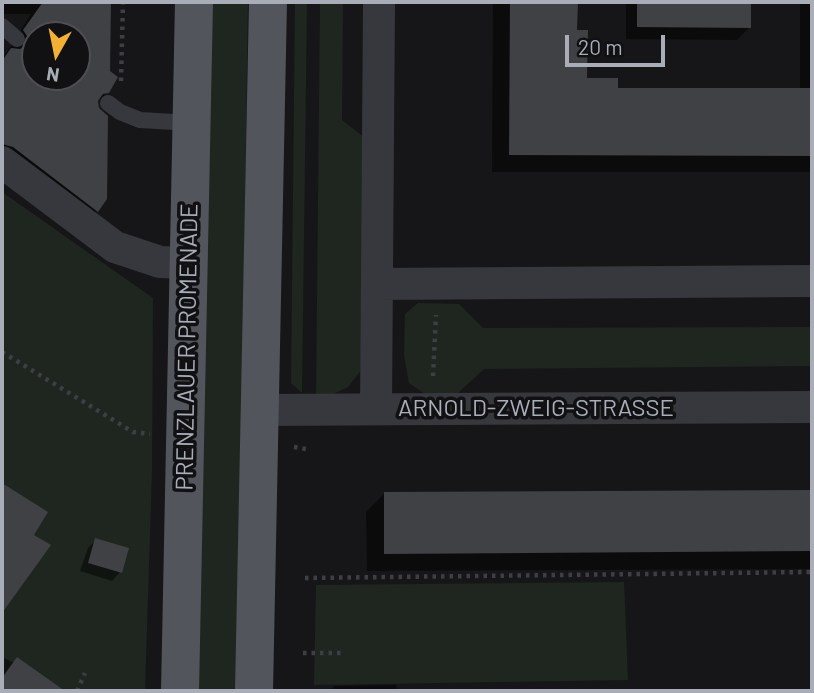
<!DOCTYPE html>
<style>
body{margin:0}
#map{position:relative;width:814px;height:693px;overflow:hidden;background:#161618;font-family:Barlow,sans-serif}
canvas{display:block}
.frame{position:absolute;inset:0;border:4px solid #a8adb8;pointer-events:none}
.north{position:absolute;left:21px;top:21px;width:70px;height:70px;box-sizing:border-box;background:#111113;border:2px solid #4d4f55;border-radius:50%;rotate:189deg;font-size:19px;font-weight:700;line-height:28px;text-align:center;color:#a8adb8}
.north::after{content:'';display:block;margin:auto;width:24px;height:32px;background:#f2b134;clip-path:polygon(50% 0,100% 100%,50% 72%,0 100%)}
.scale{position:absolute;left:565px;top:35px;width:100px;height:32px;box-sizing:border-box;border:4px solid #a8adb8;border-top:0;padding-left:9px;font-size:21px;line-height:24px;white-space:nowrap;color:#a8adb8;-webkit-text-stroke:5px #111113;paint-order:stroke}
</style>
<div id="map">
<canvas width="814" height="693"></canvas>
<div class="frame"></div>
<div class="north">N</div>
<div class="scale">20 m</div>
</div>
<script>
const g = document.querySelector('canvas').getContext('2d');
g.lineJoin = 'round';
function fill(path, color) {
  g.fillStyle = color;
  g.fill(path, 'evenodd');
}
function toPath(rows) {
  const path = new Path2D();
  for (const r of rows) {
    path.moveTo(r[0], r[1]);
    for (let i = 2; i < r.length; i += 2) path.lineTo(r[i], r[i + 1]);
  }
  return path;
}
function strokePath(path, color, width, dash) {
  g.strokeStyle = color;
  g.lineWidth = width;
  g.lineCap = dash ? 'butt' : 'round';
  g.setLineDash(dash || []);
  g.stroke(path);
}
function write(font, color, halo, rows, align = 'center') {
  g.font = font + ' Barlow,sans-serif';
  g.lineWidth = 7;
  g.setLineDash([]);
  g.textBaseline = 'middle';
  g.strokeStyle = halo;
  g.fillStyle = color;
  for (const [text, x, y, turn = 0] of rows) {
    g.save();
    g.translate(x, y);
    g.rotate((+turn || 0) * Math.PI / 180);
    g.textAlign = isNaN(turn) ? turn : align;
    if (halo) g.strokeText(text, 0, 0);
    g.fillText(text, 0, 0);
    g.restore();
  }
}
fill(toPath([
 [210,2,248,2,238,691,197,691],
 [295,2,307,2,302,393,291,383],
 [320,2,343,2,342,120,369,141,363,368,348,387,325,398,316,397],
 [2,192,153,298,152,470,145,691,2,691],
 [418,303,459,304,483,328,812,327,812,366,484,369,458,393,425,394,409,383,404,355,405,314],
 [624,582,628,680,314,685,316,585]
]), '#1e261f');
fill(toPath([
 [2,2,109,2,108,92,96,103,97,210,79,228,2,161,2,60,31,14,2,14],
 [35,35,77,35,77,77,35,77],
 [493,2,576,2,576,32,585,80,616,89,800,90,800,2,812,2,812,172,492,172],
 [626,2,749,2,749,28,737,40,626,39],
 [812,491,812,569,367,571,366,512,384,494],
 [96,540,120,572,112,581,80,571,88,548],
 [2,657,39,675,28,691,2,691],
 [396,685,397,691,330,691,334,686]
]), '#0007');
fill(toPath([
 [43,2,111,2,110,71,118,77,109,93,103,94,98,101,99,108,108,116,107,199,98,212,13,147,2,144,2,61,11,48,20,49,25,45,27,36,23,30],
 [35,35,77,35,77,77,35,77],
 [510,2,578,2,577,30,588,30,587,78,618,78,618,88,812,88,812,156,509,155],
 [637,2,751,2,751,28,637,27],
 [2,483,48,512,34,535,51,545,2,613],
 [812,490,810,551,384,554,384,492],
 [95,538,129,548,122,573,88,563],
 [17,657,65,691,2,691,2,678]
]), '#404145');
strokePath(toPath([
 [121,81,123,2],
 [2,352,133,432,150,434],
 [433,376,436,315],
 [294,447,306,449],
 [305,578,812,572],
 [303,653,342,653],
 [77,691,85,673]
]), '#3d3f44', 4.5, [3.5, 5]);
strokePath(toPath([
 [2,26,17,39],
 [108,103,120,112,140,120,191,123]
]), '#37383d', 16);
strokePath(toPath([
 [2,162,115,247,160,262,188,263],
 [377,284,812,281],
 [376,408,379,2],
 [259,410,812,407]
]), '#37383d', 32);
strokePath(toPath([
 [180,691,194,2],
 [254,691,268,2]
]), '#53555c', 38);
write('24px', '#a8adb8', '#111113', [
 ["PRENZLAUER PROMENADE",187,347,-89],
 ["ARNOLD-ZWEIG-STRASSE",536,408]
]);
</script>
